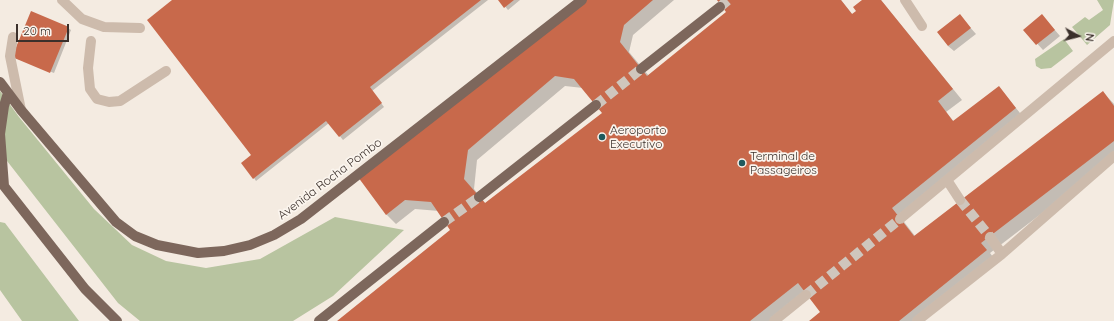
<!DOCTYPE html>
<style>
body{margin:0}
#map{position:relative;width:1114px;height:321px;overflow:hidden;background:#f4ebe1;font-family:Quicksand,sans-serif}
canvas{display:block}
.north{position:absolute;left:1058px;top:16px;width:40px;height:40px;-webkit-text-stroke:3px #fbf5ee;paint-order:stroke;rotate:97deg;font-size:11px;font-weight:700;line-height:16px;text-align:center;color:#3b302b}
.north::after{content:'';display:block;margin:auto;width:14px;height:18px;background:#3b302b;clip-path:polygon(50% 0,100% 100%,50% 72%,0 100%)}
.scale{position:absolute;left:16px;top:24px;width:53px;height:18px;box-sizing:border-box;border:2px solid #3b302b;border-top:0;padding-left:5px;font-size:12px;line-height:14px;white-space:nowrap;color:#3b302b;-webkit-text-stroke:3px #fbf5ee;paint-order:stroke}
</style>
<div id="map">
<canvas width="1114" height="321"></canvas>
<div class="north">N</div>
<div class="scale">20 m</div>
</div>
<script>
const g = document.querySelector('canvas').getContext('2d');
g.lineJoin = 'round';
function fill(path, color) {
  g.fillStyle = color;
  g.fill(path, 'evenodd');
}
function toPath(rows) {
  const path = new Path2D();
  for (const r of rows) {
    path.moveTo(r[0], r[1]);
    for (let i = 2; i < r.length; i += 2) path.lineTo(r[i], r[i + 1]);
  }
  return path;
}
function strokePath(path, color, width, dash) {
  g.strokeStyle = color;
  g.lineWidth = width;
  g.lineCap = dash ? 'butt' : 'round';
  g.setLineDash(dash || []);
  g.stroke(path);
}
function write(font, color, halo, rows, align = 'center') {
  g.font = font + ' Quicksand,sans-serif';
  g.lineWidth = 3.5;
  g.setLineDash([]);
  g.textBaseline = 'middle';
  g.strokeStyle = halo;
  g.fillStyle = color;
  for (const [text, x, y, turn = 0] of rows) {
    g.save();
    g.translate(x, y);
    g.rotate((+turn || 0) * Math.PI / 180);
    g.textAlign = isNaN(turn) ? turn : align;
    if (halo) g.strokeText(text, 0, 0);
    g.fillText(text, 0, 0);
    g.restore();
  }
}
fill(toPath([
 [1097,0,1114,0,1110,25,1087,45,1072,27,1085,17,1089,20,1103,10],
 [1064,39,1073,51,1051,68,1041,69,1036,66,1035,59],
 [0,91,19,117,94,209,132,245,166,261,206,268,260,259,335,217,404,230,333,296,293,321,140,321,118,303,0,152],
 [0,222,5,223,79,321,22,321,0,290]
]), '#b8c4a0');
fill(toPath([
 [174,0,488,0,372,91,384,107,343,140,329,123,256,181,254,178,253,155],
 [500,0,520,0,508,10],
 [584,0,674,0,633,35,629,52,649,76,727,12,717,0,841,0,853,15,858,11,864,0,881,0,962,100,946,112,954,122,999,87,1024,118,901,218,915,236,1103,92,1114,104,1114,158,990,253,996,261,921,321,810,321,821,312,807,293,772,321,338,321,452,230,439,211,415,209,396,224,386,214],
 [565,86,583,88,604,113,486,204,474,189,477,160],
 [1042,15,1060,36,1043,50,1025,30],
 [960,16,976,34,954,51,948,46],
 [68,28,71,30,54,73,15,58]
]), '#0003');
fill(toPath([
 [172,0,481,0,370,87,382,103,339,137,326,121,253,179,241,163,251,155,147,20],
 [498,0,514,0,504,8],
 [582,0,653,0,624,25,620,42,647,76,726,12,717,0,841,0,852,14,856,11,853,7,862,0,881,0,953,89,938,101,953,121,999,86,1016,108,892,208,914,236,1103,91,1114,106,1114,141,981,243,987,250,899,321,809,321,820,312,798,283,750,321,337,321,450,230,431,202,405,200,386,215,358,177],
 [555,76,574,79,602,113,485,203,464,179,468,150],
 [31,11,69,27,50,73,12,57],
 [960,14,971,28,948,46,937,32],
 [1042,14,1055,30,1036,45,1023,30]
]), '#c8694b');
strokePath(toPath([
 [960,200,990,237],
 [806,295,900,219]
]), '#cfc6bd', 10, [10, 5]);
strokePath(toPath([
 [720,7,728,0],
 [596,105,641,69],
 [444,222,479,197]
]), '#cfc6bd', 10, [10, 5]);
strokePath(toPath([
 [62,0,82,19,104,27,140,28],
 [905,0,922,26],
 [13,37,10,56,21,110],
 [91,41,88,68,90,89,97,99,109,102,120,101,166,71],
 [947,180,960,200],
 [900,219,1114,41],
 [990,237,1002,254],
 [774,321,806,295],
 [917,321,1002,254,1114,156]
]), '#cdbbac', 10);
strokePath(toPath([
 [641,69,720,7],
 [0,82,21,110,116,222,135,236,157,245,198,253,224,251,250,245,274,235,301,219,582,0],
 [0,181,85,289,117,321],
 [4,186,0,134,4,106,8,93],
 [479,197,596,105],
 [319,321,444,222]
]), '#7d675c', 10);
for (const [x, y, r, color] of [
 [602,137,4,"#1f5a5e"],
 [742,163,4,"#1f5a5e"]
]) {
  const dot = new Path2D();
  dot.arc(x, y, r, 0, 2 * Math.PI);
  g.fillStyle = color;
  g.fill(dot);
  strokePath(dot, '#fbf5ee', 1.5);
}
write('12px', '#3b302b', '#fbf5ee', [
 ["Aeroporto",610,130],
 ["Executivo",610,144],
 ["Terminal de",750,156],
 ["Passageiros",750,170]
], 'left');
write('12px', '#3b302b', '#fbf5ee', [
 ["Avenida Rocha Pombo",330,179,-37]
]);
</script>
